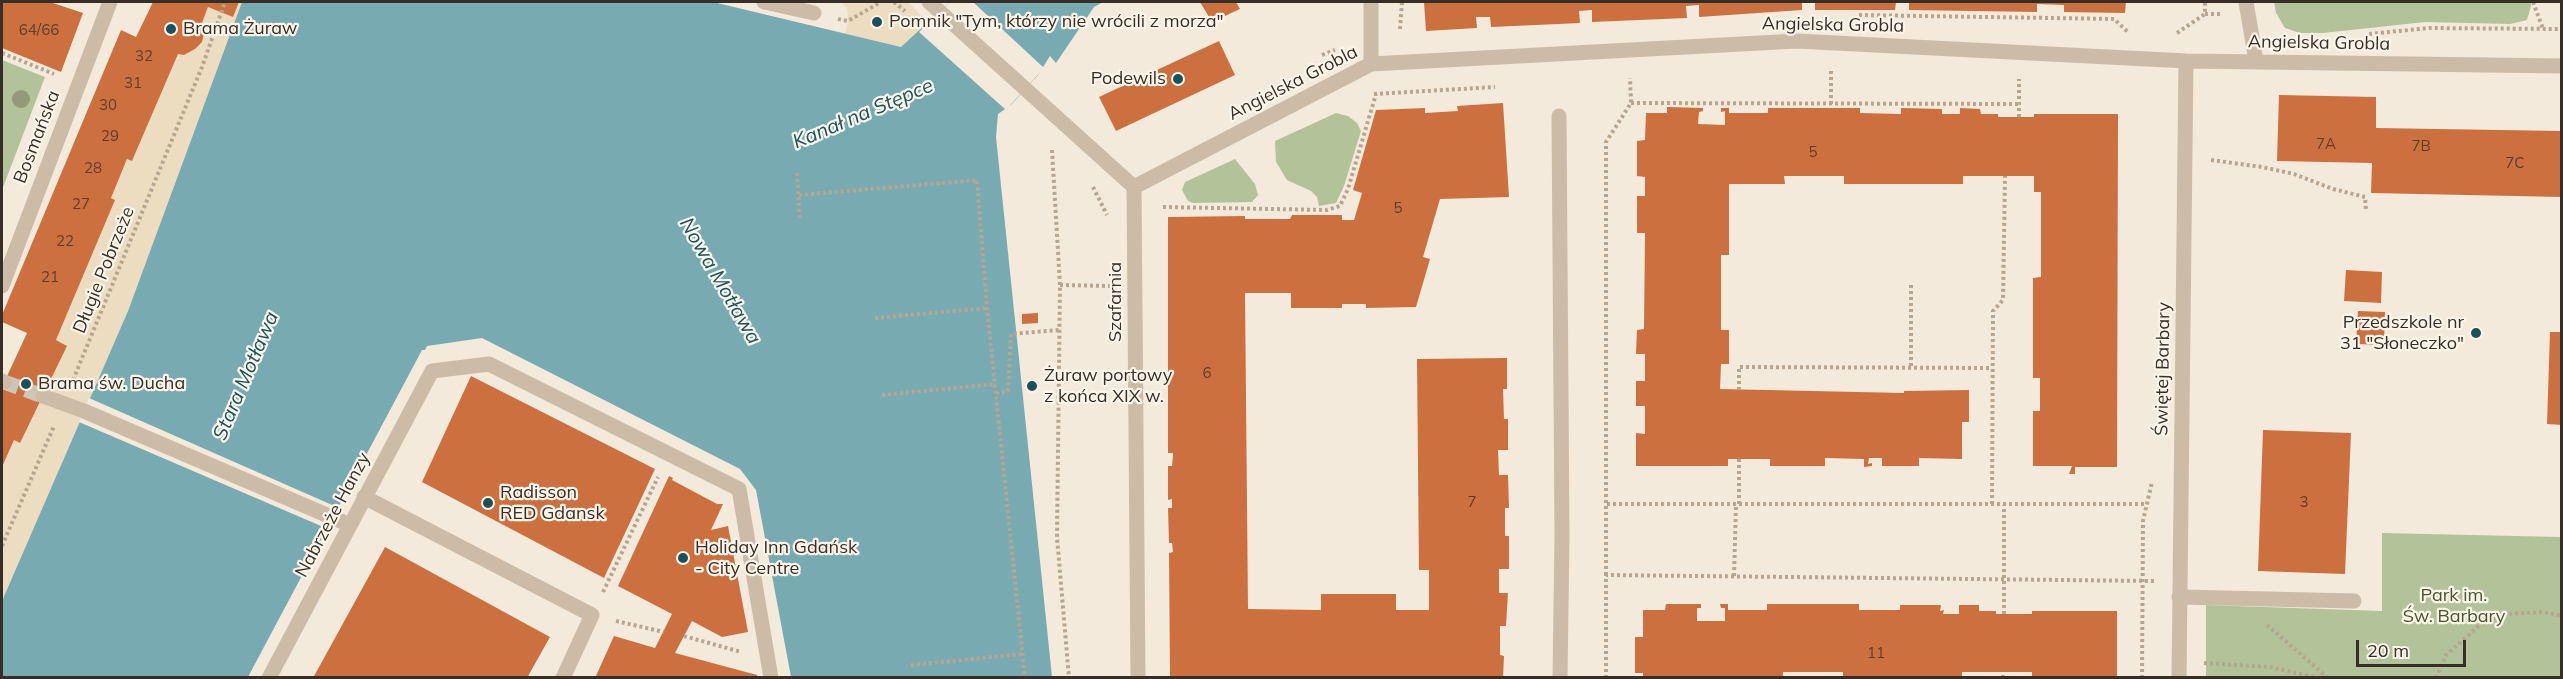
<!DOCTYPE html>
<meta charset="utf-8">
<style>
body{margin:0}
#map{position:relative;width:2563px;height:679px;overflow:hidden;background:#f3eadb;font-family:Mulish,sans-serif}
canvas{display:block}
.frame{position:absolute;inset:0;border:3px solid #382e28;pointer-events:none}
.scale{position:absolute;left:2356px;top:640px;width:110px;height:27px;box-sizing:border-box;border:3px solid #382e28;border-top:0;padding-left:8px;font-size:18px;line-height:21px;white-space:nowrap;color:#382e28;-webkit-text-stroke:4px #fbf4e8;paint-order:stroke}
</style>
<div id="map">
<canvas width="2563" height="679"></canvas>
<div class="frame"></div>
<div class="scale">20 m</div>
</div>
<script>
const g = document.querySelector('canvas').getContext('2d');
g.lineJoin = 'round';
function fill(path, color) {
  g.fillStyle = color;
  g.fill(path, 'evenodd');
}
function toPath(rows) {
  const path = new Path2D();
  for (const r of rows) {
    path.moveTo(r[0], r[1]);
    for (let i = 2; i < r.length; i += 2) path.lineTo(r[i], r[i + 1]);
  }
  return path;
}
function strokePath(path, color, width, dash) {
  g.strokeStyle = color;
  g.lineWidth = width;
  g.lineCap = dash ? 'butt' : 'round';
  g.setLineDash(dash || []);
  g.stroke(path);
}
function write(font, color, halo, rows, align = 'center') {
  g.font = font + ' Mulish,sans-serif';
  g.lineWidth = 4.5;
  g.setLineDash([]);
  g.textBaseline = 'middle';
  g.strokeStyle = halo;
  g.fillStyle = color;
  for (const [text, x, y, turn = 0] of rows) {
    g.save();
    g.translate(x, y);
    g.rotate((+turn || 0) * Math.PI / 180);
    g.textAlign = isNaN(turn) ? turn : align;
    if (halo) g.strokeText(text, 0, 0);
    g.fillText(text, 0, 0);
    g.restore();
  }
}
fill(toPath([
 [2274,2,2531,2,2531,6,2527,20,2510,24,2425,22,2323,33,2300,33,2285,28,2276,13],
 [2,60,45,77,2,190],
 [1336,113,1348,116,1357,123,1361,131,1344,186,1336,203,1319,206,1317,197,1311,191,1287,180,1276,162,1275,141],
 [1235,159,1255,184,1258,195,1252,202,1193,203,1188,201,1182,190,1185,182],
 [2382,533,2561,537,2561,677,2206,677,2206,605,2382,611]
]), '#b2c39a');
fill(toPath([
 [210,2,242,2,128,311,2,601,2,467,14,440,20,443,67,346,56,340,115,200,111,198,127,159,132,161,178,54,184,55,195,49,202,42,204,34,202,23],
 [841,2,908,2,929,23,902,47,845,34,848,21,847,8]
]), '#ecddc1');
fill(toPath([
 [242,2,713,2,901,47,950,2,1103,2,1094,7,1056,63,1050,56,1038,75,1011,105,998,114,996,137,1052,677,791,677,756,490,740,469,482,338,427,346,425,350,422,350,248,677,2,678,2,601,128,311]
]), '#78aab2');
fill(toPath([
 [950,2,973,2,1044,68,1006,110,919,32],
 [89,398,339,508,328,529,79,422]
]), '#f3eadb');
fill(toPath([
 [2,2,50,2,83,13,61,72,2,48],
 [153,2,239,2,233,17,208,7,202,23,204,34,202,42,195,49,184,55,178,54,132,161,127,159,111,198,115,200,56,340,67,346,20,443,14,440,2,467,2,387,27,333,2,322,2,315,121,30,136,37],
 [1200,2,1236,2,1240,9,1212,22],
 [1424,2,1802,2,1802,10,1699,17,1699,5,1686,6,1687,18,1592,22,1592,10,1579,11,1580,23,1491,27,1490,17,1476,17,1477,28,1426,31],
 [1815,2,1896,2,1895,10,1815,10],
 [1909,2,2126,2,2125,13,2064,12,2064,5,2037,4,2037,12,1909,10],
 [1219,41,1235,75,1116,131,1099,97],
 [2279,95,2376,97,2376,128,2562,131,2562,197,2371,193,2372,163,2277,161],
 [1503,103,1509,197,1440,199,1423,257,1430,259,1416,307,1366,308,1366,304,1342,304,1342,308,1291,308,1291,293,1245,293,1248,609,1321,610,1321,594,1396,594,1396,610,1429,610,1429,570,1419,570,1417,359,1507,358,1507,389,1503,389,1504,419,1508,419,1508,450,1498,450,1499,475,1508,475,1509,508,1505,508,1505,536,1509,536,1509,569,1499,569,1499,593,1508,593,1506,626,1500,626,1500,655,1504,656,1503,678,1170,678,1169,553,1173,552,1172,543,1169,543,1168,508,1172,508,1172,499,1168,500,1168,466,1172,466,1173,456,1173,453,1168,453,1168,217,1245,216,1245,219,1290,219,1292,215,1342,215,1342,220,1354,220,1362,193,1353,190,1376,110,1425,108,1425,113,1458,111,1457,106],
 [1667,107,1703,108,1703,111,1699,112,1698,124,1725,125,1725,111,1721,112,1721,108,1729,108,1729,113,1768,113,1768,108,1860,108,1860,113,1901,114,1901,108,1942,109,1942,114,1960,114,1960,108,1980,109,1981,114,1998,114,1998,117,2034,117,2034,114,2118,114,2117,467,2075,467,2075,474,2069,474,2072,466,2033,466,2033,411,2040,411,2040,378,2033,378,2033,278,2041,277,2041,192,2034,192,2034,176,1963,176,1963,184,1844,184,1844,176,1784,176,1785,184,1729,184,1729,255,1721,255,1721,330,1729,330,1729,364,1721,364,1720,389,1904,393,1904,391,1969,390,1969,422,1962,422,1962,459,1919,458,1919,466,1882,466,1882,458,1869,458,1868,464,1872,463,1872,466,1864,467,1864,459,1825,458,1825,466,1770,466,1770,459,1728,459,1728,466,1636,466,1636,433,1645,434,1645,406,1636,406,1636,381,1645,381,1645,354,1636,354,1637,330,1644,329,1645,233,1637,233,1637,196,1645,196,1645,177,1637,176,1637,141,1645,140,1646,113,1667,113],
 [2346,270,2382,272,2381,303,2344,301],
 [2358,311,2385,312,2384,345,2356,344],
 [1038,313,1038,323,1022,324,1022,314],
 [2550,332,2562,332,2562,425,2547,424],
 [471,376,655,469,604,578,422,482],
 [2263,430,2351,433,2345,574,2258,571],
 [669,476,673,478,672,480,717,504,723,504,711,530,728,526,748,632,722,637,692,621,675,653,757,675,758,678,595,678,614,636,655,648,672,614,618,586],
 [385,547,550,637,527,678,313,678],
 [1666,604,1701,604,1701,608,1697,608,1697,621,1725,621,1725,608,1721,608,1720,604,1728,604,1728,610,1767,610,1767,604,1859,604,1859,610,1900,610,1900,605,1941,605,1940,611,1944,610,1943,614,1959,614,1959,605,1979,605,1979,611,1996,611,1996,614,2032,614,2032,611,2117,611,2117,678,2032,678,2032,672,1962,672,1962,678,1843,678,1843,672,1783,672,1783,678,1643,678,1643,673,1635,673,1635,637,1643,637,1643,610,1665,610]
]), '#cd7040');
strokePath(toPath([
 [4,382,43,396]
]), '#cec4b7', 15, [15, 8]);
strokePath(toPath([
 [894,2,905,11],
 [2533,2,2543,29],
 [2205,14,2223,14],
 [1859,15,2114,19,2128,32],
 [838,19,848,21,881,2],
 [1400,29,1402,2],
 [2177,33,2205,14,2205,2],
 [2369,34,2429,28,2562,29],
 [2,53,54,74],
 [1322,55,1335,50],
 [1374,94,1495,87],
 [1631,103,2019,104],
 [1831,104,1831,69],
 [2019,117,2019,79],
 [1052,150,1060,285,1057,537,1069,678],
 [2211,160,2262,167,2294,174,2333,189,2365,197,2366,210],
 [797,173,800,219],
 [1093,187,1107,215],
 [799,195,977,180,987,308,1025,678],
 [1163,207,1327,210,1340,206,1348,189,1376,94],
 [1060,285,1110,286],
 [1911,285,1911,368],
 [875,318,987,308],
 [73,380,202,67,225,2],
 [1739,390,1739,367,1992,368],
 [996,393,1008,391,1011,334,1060,330],
 [882,395,995,384],
 [1607,504,2147,504],
 [1739,504,1739,459],
 [1992,504,1993,311,2003,300,2005,176],
 [2,546,54,426],
 [1606,575,1606,142,1631,103,1630,78],
 [1734,576,1736,504],
 [603,592,658,477],
 [2004,614,2004,505],
 [616,621,664,632],
 [2267,625,2328,678],
 [684,636,741,652],
 [2204,663,2270,667,2318,678],
 [911,665,1022,654],
 [1606,678,1606,575,2154,581],
 [2003,678,2003,673],
 [2142,678,2143,521,2152,482],
 [2436,678,2446,655,2482,623,2506,614,2543,612,2562,616]
]), '#b8a590', 4, [3, 3]);
strokePath(toPath([
 [764,2,814,13],
 [929,2,1134,187,1138,678],
 [1371,2,1371,64],
 [2246,2,2256,61],
 [1559,116,1562,536,1560,678],
 [1134,187,1371,64,1797,41,2186,61,2562,66],
 [2,286,110,2],
 [2,381,4,382],
 [43,396,84,411,350,525],
 [364,497,592,615,563,678],
 [2179,597,2354,601],
 [269,678,432,371,489,364,739,489,771,678],
 [2179,678,2186,61]
]), '#ccbba6', 15);
g.fillStyle = '#929a7a';
for (const [x, y] of [
 [21,99]
]) {
  g.beginPath();
  g.arc(x, y, 9, 0, 2 * Math.PI);
  g.fill();
}
for (const [x, y, r, color] of [
 [877,22,6,"#1a525c"],
 [171,29,6,"#1a525c"],
 [1178,79,6,"#1a525c"],
 [2476,333,6,"#1a525c"],
 [26,384,6,"#1a525c"],
 [1032,386,6,"#1a525c"],
 [488,503,6,"#1a525c"],
 [683,558,6,"#1a525c"]
]) {
  const dot = new Path2D();
  dot.arc(x, y, r, 0, 2 * Math.PI);
  g.fillStyle = color;
  g.fill(dot);
  strokePath(dot, '#fbf4e8', 2);
}
write('15px', '#5d3e2e', null, [
 ["64/66",39,30],
 ["32",144,56],
 ["31",133,83],
 ["30",108,105],
 ["29",110,136],
 ["7A",2326,144],
 ["7B",2421,146],
 ["5",1813,152],
 ["7C",2515,163],
 ["28",93,168],
 ["27",81,204],
 ["5",1398,208],
 ["22",65,241],
 ["21",50,277],
 ["6",1207,373],
 ["7",1472,502],
 ["3",2304,502],
 ["11",1876,653]
]);
write('18px', '#382e28', '#fbf4e8', [
 ["Pomnik \"Tym, którzy nie wrócili z morza\"",889,22],
 ["Brama Żuraw",183,29],
 ["Podewils",1166,79,"right"],
 ["Przedszkole nr",2464,323,"right"],
 ["31 \"Słoneczko\"",2464,344,"right"],
 ["Żuraw portowy",1044,376],
 ["z końca XIX w.",1044,397],
 ["Brama św. Ducha",38,384],
 ["Radisson",500,493],
 ["RED Gdansk",500,514],
 ["Holiday Inn Gdańsk",695,548],
 ["- City Centre",695,569]
], 'left');
write('18px', '#382e28', '#fbf4e8', [
 ["Angielska Grobla",1833,25,1],
 ["Angielska Grobla",2319,43,1],
 ["Angielska Grobla",1293,83,-27],
 ["Bosmańska",37,137,-69],
 ["Długie Pobrzeże",104,270,-68],
 ["Szafarnia",1116,302,-90],
 ["Świętej Barbary",2163,369,-89],
 ["Nabrzeże Hanzy",333,515,-62]
]);
write('18px', '#43582a', '#fbf4e8', [
 ["Park im.",2454,596],
 ["Św. Barbary",2454,617]
]);
write('italic 20px', '#1a525c', '#fbf4e8', [
 ["Kanał na Stępce",863,114,-23],
 ["Nowa Motława",720,281,60],
 ["Stara Motława",246,376,-67]
]);
</script>
